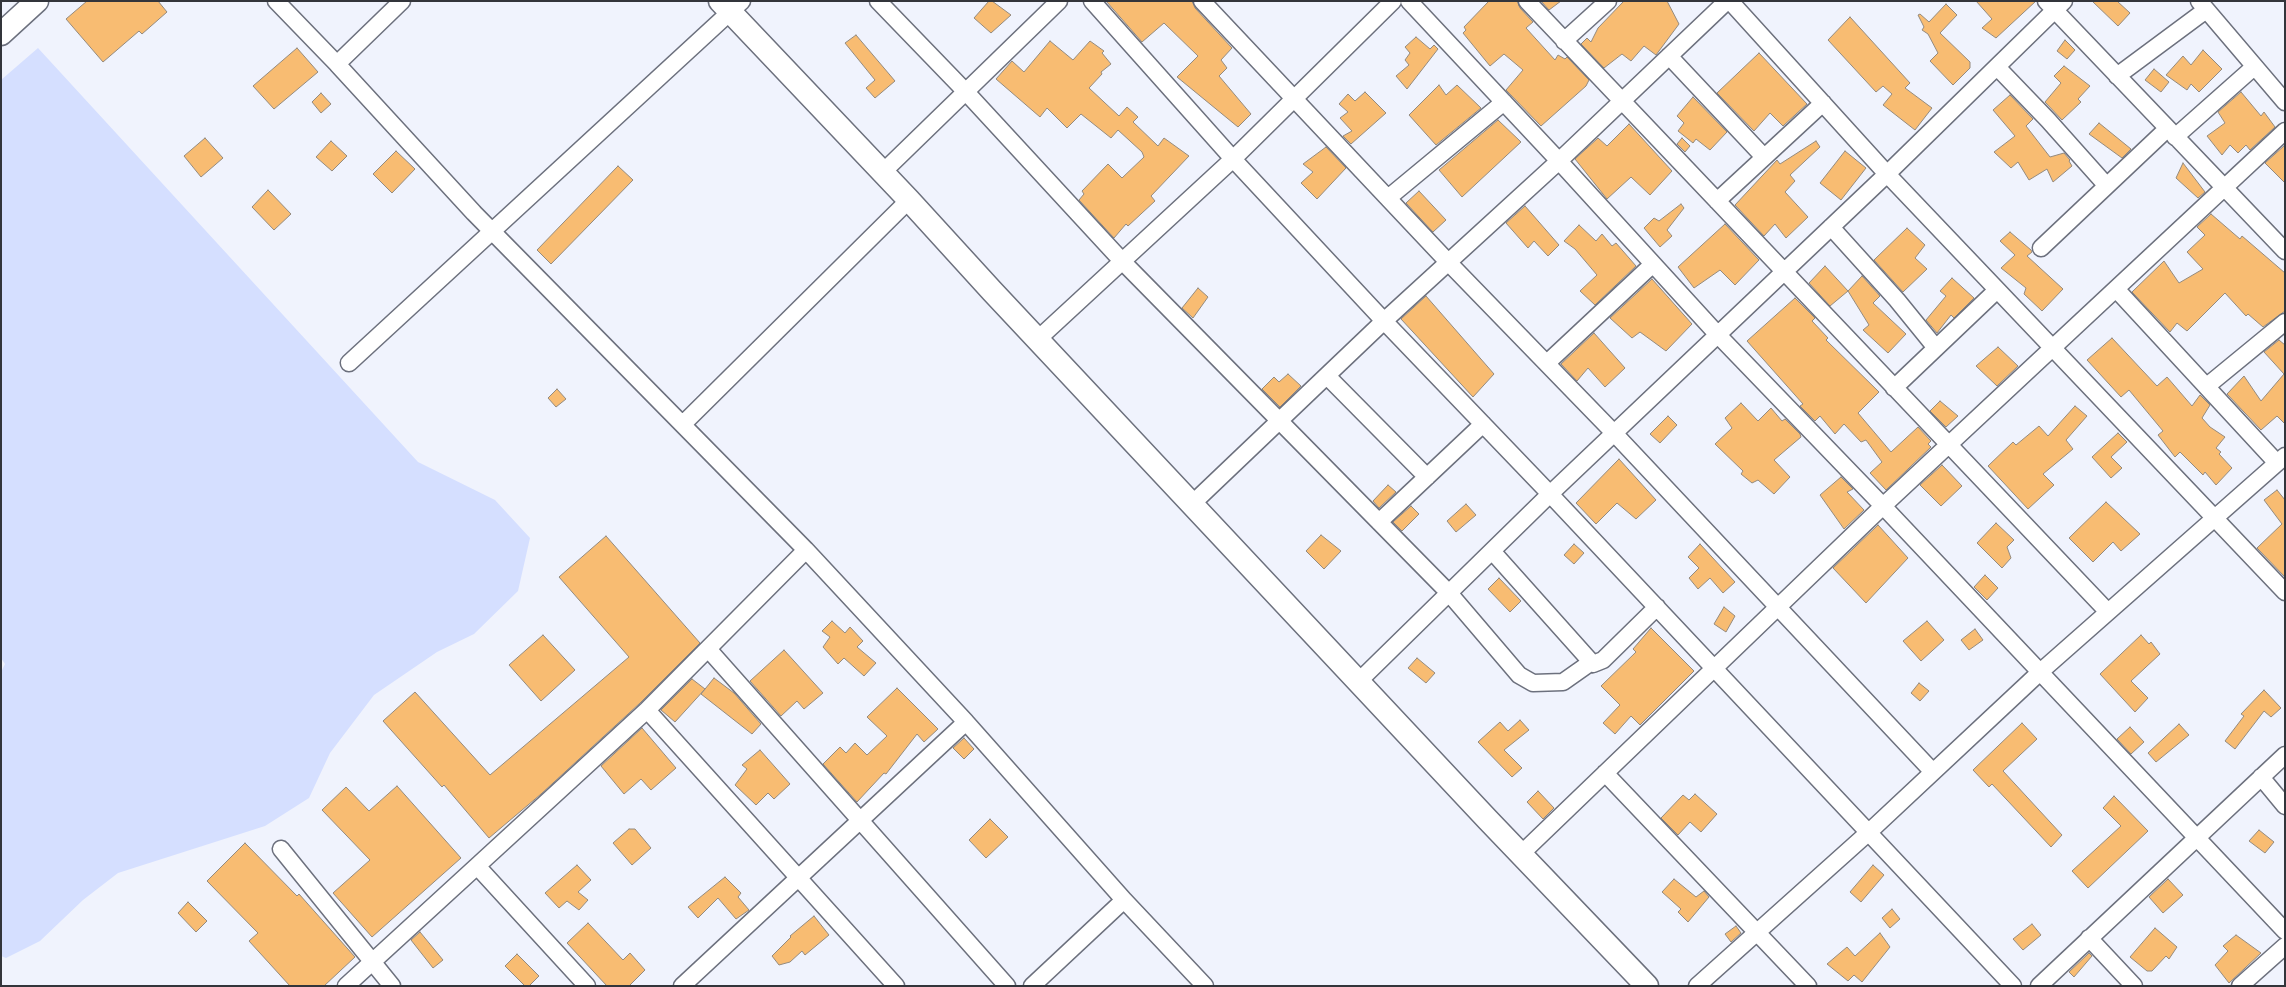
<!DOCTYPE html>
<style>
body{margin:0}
#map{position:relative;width:2286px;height:987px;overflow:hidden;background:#f0f3fd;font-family:"Archivo Narrow",sans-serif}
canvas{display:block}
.frame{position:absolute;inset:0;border:2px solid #33353b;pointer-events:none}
</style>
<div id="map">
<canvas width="2286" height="987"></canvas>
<div class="frame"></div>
</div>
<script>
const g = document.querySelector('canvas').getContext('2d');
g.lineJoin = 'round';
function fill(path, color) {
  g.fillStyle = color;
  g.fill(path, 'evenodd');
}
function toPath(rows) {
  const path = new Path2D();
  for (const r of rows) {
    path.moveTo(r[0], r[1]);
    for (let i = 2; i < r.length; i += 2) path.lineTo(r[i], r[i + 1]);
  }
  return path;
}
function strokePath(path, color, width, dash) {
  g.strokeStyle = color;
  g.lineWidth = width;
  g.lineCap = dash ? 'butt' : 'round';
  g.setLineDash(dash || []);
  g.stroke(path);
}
fill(toPath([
 [38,48,418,462,495,500,530,538,518,591,474,634,437,652,374,695,330,753,309,798,265,826,118,873,83,900,40,941,6,958,1,956,1,672,5,664,1,658,1,80]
]), '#d5dfff');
const building = toPath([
 [87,1,158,1,167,12,142,34,139,31,103,62,66,19,87,1],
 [989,1,992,1,1011,15,991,33,974,18,989,1],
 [1106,1,1192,1,1195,8,1232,48,1221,60,1227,68,1219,76,1251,114,1238,127,1177,77,1198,56,1164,23,1142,42,1106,1],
 [1489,1,1517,1,1520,8,1533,22,1526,28,1555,60,1558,55,1565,59,1567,57,1589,80,1586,86,1541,126,1506,90,1523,70,1504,54,1490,66,1463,33,1466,30,1464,27,1489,1],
 [1541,1,1561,1,1549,10,1541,1],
 [1624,1,1667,1,1679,24,1656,55,1644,46,1631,61,1622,54,1604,68,1581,44,1587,38,1591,42,1598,28,1624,1],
 [1976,1,2036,1,1996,38,1982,28,1992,19,1976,1],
 [2092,1,2117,1,2130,13,2118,26,2092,1],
 [1946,4,1957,15,1940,33,1970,62,1970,68,1953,85,1930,61,1938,53,1928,34,1922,30,1924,27,1918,15,1920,14,1929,22,1946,4],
 [1850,17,1910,83,1905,88,1932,108,1915,130,1883,105,1892,94,1883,86,1876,92,1828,40,1850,17],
 [856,35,895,81,875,98,866,88,875,80,845,43,856,35],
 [1416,37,1430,49,1434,45,1438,49,1407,89,1396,76,1409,65,1405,60,1410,53,1405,47,1416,37],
 [2065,40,2075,50,2067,59,2057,51,2065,40],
 [1050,41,1073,60,1090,41,1104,51,1102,53,1111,64,1101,72,1102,74,1089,88,1119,116,1127,107,1138,117,1133,122,1158,146,1164,138,1189,156,1151,196,1155,201,1128,226,1126,224,1114,238,1079,200,1084,194,1082,191,1108,164,1122,178,1144,157,1142,152,1118,130,1111,138,1081,114,1067,128,1047,108,1040,117,996,79,1012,61,1024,72,1050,41],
 [297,48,318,72,274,109,253,86,297,48],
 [2203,50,2222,69,2199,92,2191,84,2187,90,2166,75,2183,56,2191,65,2203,50],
 [1759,53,1807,104,1783,126,1770,113,1754,131,1717,93,1759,53],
 [2064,66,2090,86,2078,99,2081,102,2062,120,2045,102,2061,83,2054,76,2064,66],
 [2154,69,2169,82,2161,92,2145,80,2154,69],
 [1439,85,1446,95,1457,85,1481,108,1436,145,1409,115,1439,85],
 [1365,92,1386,113,1351,144,1343,136,1352,131,1340,118,1348,112,1339,104,1348,94,1355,101,1365,92],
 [2241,92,2261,116,2264,112,2275,127,2250,150,2246,145,2238,153,2230,145,2222,155,2207,136,2225,123,2218,112,2241,92],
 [321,93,331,104,321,113,312,102,321,93],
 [2010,95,2033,119,2026,126,2050,157,2064,153,2070,160,2069,161,2072,166,2053,182,2047,169,2029,180,2018,162,2011,168,1994,152,2015,136,1993,110,2010,95],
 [1693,97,1727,132,1710,150,1696,139,1693,143,1678,131,1684,123,1677,116,1693,97],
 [1498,120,1521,142,1462,197,1439,170,1498,120],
 [2099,123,2131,149,2122,158,2089,134,2099,123],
 [1629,124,1672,171,1650,195,1631,177,1607,199,1575,159,1598,138,1607,146,1629,124],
 [205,138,223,158,201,177,184,156,205,138],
 [1682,138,1690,146,1685,152,1677,144,1682,138],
 [331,141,347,156,332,171,316,157,331,141],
 [1816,141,1820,147,1790,175,1795,181,1785,192,1808,217,1786,238,1775,224,1764,236,1735,205,1777,160,1780,164,1816,141],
 [2285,145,2285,183,2265,163,2285,145],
 [1326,147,1346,168,1317,199,1301,183,1313,172,1303,164,1326,147],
 [396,151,415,169,392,193,373,174,396,151],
 [1845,151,1866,168,1841,200,1820,183,1845,151],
 [2183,163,2205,192,2198,198,2176,178,2183,163],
 [618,166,633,180,551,264,537,250,618,166],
 [268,190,291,214,274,230,252,207,268,190],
 [1419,191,1446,220,1433,232,1406,203,1419,191],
 [1681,204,1684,208,1667,230,1672,236,1660,247,1644,228,1654,218,1659,221,1681,204],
 [1525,206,1559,245,1548,256,1534,241,1528,248,1506,223,1525,206],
 [2211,214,2240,239,2242,236,2285,273,2285,311,2263,327,2248,314,2246,316,2225,293,2187,331,2177,323,2170,332,2132,292,2164,261,2179,283,2203,269,2187,252,2205,235,2197,227,2211,214],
 [1725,224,1759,260,1735,285,1720,270,1694,288,1678,267,1725,224],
 [1579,225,1596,241,1602,234,1612,246,1616,243,1636,266,1595,305,1580,291,1597,275,1575,249,1564,241,1579,225],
 [1907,228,1925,245,1915,258,1927,269,1903,292,1874,260,1907,228],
 [2010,232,2031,250,2032,252,2027,256,2063,289,2042,311,2024,294,2026,288,2001,268,2015,255,2000,241,2010,232],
 [1825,266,1848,291,1830,306,1809,283,1825,266],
 [1862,276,1880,296,1873,303,1906,334,1888,353,1863,330,1869,325,1848,291,1862,276],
 [1952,278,1974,298,1954,318,1951,315,1937,333,1926,320,1946,296,1940,291,1952,278],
 [1652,279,1692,324,1666,351,1640,332,1632,338,1610,318,1652,279],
 [1198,288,1208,297,1193,318,1182,308,1198,288],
 [1426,296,1494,374,1473,397,1401,319,1426,296],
 [1795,298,1815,318,1812,321,1828,338,1826,340,1879,392,1858,413,1891,452,1918,427,1931,441,1928,444,1931,447,1886,490,1870,473,1882,462,1866,440,1861,442,1844,424,1835,434,1820,416,1815,421,1800,406,1803,404,1747,341,1795,298],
 [1594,333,1625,368,1605,387,1588,368,1577,381,1561,364,1594,333],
 [2112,338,2157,386,2167,377,2192,406,2200,395,2210,405,2202,418,2210,427,2225,437,2216,448,2221,452,2219,454,2232,468,2216,485,2205,472,2203,475,2180,452,2175,457,2158,435,2163,431,2129,390,2121,397,2087,360,2112,338],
 [2279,340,2285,345,2285,424,2277,416,2261,430,2227,394,2244,376,2261,401,2284,374,2264,352,2279,340],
 [1998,347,2018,366,1997,386,1976,366,1998,347],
 [1288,374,1301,386,1280,407,1262,389,1274,377,1279,382,1288,374],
 [557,389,566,399,556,407,548,398,557,389],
 [1940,401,1958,416,1946,427,1930,411,1940,401],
 [1741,403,1758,421,1771,408,1782,421,1785,419,1800,434,1801,437,1774,460,1790,477,1774,494,1758,480,1752,483,1741,474,1743,471,1715,444,1732,428,1725,418,1741,403],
 [2075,406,2087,416,2066,440,2073,449,2043,474,2054,485,2028,509,1988,466,2013,442,2016,445,2039,426,2048,436,2075,406],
 [1668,416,1677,425,1660,443,1650,434,1668,416],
 [2118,433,2127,442,2111,457,2122,468,2111,478,2092,457,2118,433],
 [1619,459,1656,500,1636,519,1617,503,1596,524,1576,503,1619,459],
 [1942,465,1962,486,1941,506,1920,485,1942,465],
 [1841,477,1853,489,1847,492,1864,510,1844,529,1820,495,1841,477],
 [1388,485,1396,492,1379,508,1373,501,1388,485],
 [2277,490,2285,500,2285,577,2257,548,2282,524,2264,500,2277,490],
 [2106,502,2140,534,2121,551,2113,542,2093,562,2069,538,2106,502],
 [1466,504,1476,515,1456,532,1447,521,1466,504],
 [1411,506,1419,514,1402,531,1393,522,1411,506],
 [1996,523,2014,540,2007,547,2011,558,2002,568,1977,543,1996,523],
 [1878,525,1908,558,1866,603,1833,568,1878,525],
 [1321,535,1341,551,1324,569,1306,551,1321,535],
 [606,536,700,643,640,703,541,794,489,838,444,785,442,787,383,721,415,692,490,775,629,657,559,577,606,536],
 [1574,544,1584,553,1574,564,1564,555,1574,544],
 [1700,544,1735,582,1723,593,1710,578,1698,589,1689,578,1699,568,1688,557,1700,544],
 [1985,575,1998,588,1987,600,1974,587,1985,575],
 [1499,578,1521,601,1510,612,1488,589,1499,578],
 [1724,607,1735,616,1726,632,1714,624,1724,607],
 [832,621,845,633,850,627,863,641,857,647,876,663,864,676,844,658,838,664,823,647,830,637,822,631,832,621],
 [1927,621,1944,640,1921,661,1903,641,1927,621],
 [1651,628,1694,671,1640,725,1631,716,1615,734,1603,723,1620,705,1601,686,1636,652,1633,649,1651,628],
 [1975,629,1983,640,1969,650,1961,640,1975,629],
 [543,635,575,670,541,701,509,665,543,635],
 [2141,635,2149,644,2151,642,2160,654,2131,681,2148,698,2135,712,2100,674,2141,635],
 [784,650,823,693,804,709,797,701,781,716,750,681,784,650],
 [1417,658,1435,673,1426,683,1408,668,1417,658],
 [714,678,734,693,761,724,752,734,701,694,714,678],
 [692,679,705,689,675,722,661,710,692,679],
 [1919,683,1929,691,1920,701,1911,693,1919,683],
 [897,688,938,729,924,742,917,734,886,774,884,773,857,802,823,764,840,747,846,753,855,743,867,755,887,736,867,717,897,688],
 [2264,690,2281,708,2271,717,2264,711,2235,749,2225,741,2244,716,2241,714,2264,690],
 [1520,720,1529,730,1504,750,1522,768,1512,777,1478,742,1500,722,1508,731,1520,720],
 [2022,723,2037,739,2003,771,2062,835,2051,847,1992,784,1989,787,1973,770,2022,723],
 [2179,724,2189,735,2156,762,2148,753,2179,724],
 [2130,727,2144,742,2131,754,2117,739,2130,727],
 [642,728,676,768,651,790,641,779,624,794,601,766,642,728],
 [964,738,974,749,964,759,953,748,964,738],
 [760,750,790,784,774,799,768,793,756,805,735,785,747,769,742,765,760,750],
 [397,786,461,858,372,937,333,893,370,860,322,810,346,787,369,811,397,786],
 [1538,791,1554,808,1543,819,1527,802,1538,791],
 [1695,794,1717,814,1701,832,1690,822,1678,835,1661,818,1683,795,1689,800,1695,794],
 [2114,796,2148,831,2088,888,2072,871,2121,826,2103,808,2114,796],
 [990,819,1008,837,986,858,969,840,990,819],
 [629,829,635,829,651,848,632,865,613,843,629,829],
 [2259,830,2274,842,2265,853,2249,841,2259,830],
 [245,843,297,896,299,894,355,957,324,986,290,986,249,941,258,933,207,881,245,843],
 [577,865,591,880,578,892,588,900,579,910,567,901,559,908,545,893,577,865],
 [1873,865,1884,875,1861,902,1850,892,1873,865],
 [725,877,741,893,738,897,749,910,736,919,718,898,698,918,688,907,725,877],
 [1674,879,1696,897,1704,891,1709,897,1688,922,1678,912,1681,909,1662,892,1674,879],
 [2168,879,2183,895,2163,913,2149,897,2168,879],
 [188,902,207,921,196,932,178,913,188,902],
 [1892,909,1900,919,1890,928,1882,918,1892,909],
 [814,916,829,935,805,955,802,951,790,962,779,965,772,956,791,937,790,936,814,916],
 [588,923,623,960,630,953,645,970,629,986,607,986,567,943,588,923],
 [2032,924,2041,935,2023,950,2013,939,2032,924],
 [1736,926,1741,933,1731,942,1725,934,1736,926],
 [2155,928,2177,947,2169,959,2166,956,2152,971,2147,971,2130,957,2155,928],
 [420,932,443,960,433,968,411,940,420,932],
 [1880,933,1890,947,1862,982,1854,975,1848,981,1827,964,1847,947,1855,956,1880,933],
 [2236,935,2261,953,2229,983,2215,965,2228,951,2223,946,2236,935],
 [2089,953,2092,956,2074,977,2069,972,2089,953],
 [517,954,539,976,529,986,525,986,505,966,517,954]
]);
fill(building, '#f8bc72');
strokePath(building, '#948a7e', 1);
const street = toPath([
 [276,1,337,64,474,213,806,550,966,722,1124,900,1205,986],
 [878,1,966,92,1122,261,1449,593,1519,675,1533,683,1563,682,1590,663],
 [1092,1,1233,159,1384,321,1550,494,2013,986],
 [1202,1,1448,262,1614,433,1933,772],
 [1409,1,1559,161,1718,335,1883,506,2285,931],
 [1527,1,2108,612],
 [1730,1,1887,174,2285,592],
 [2046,1,2285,251],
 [2199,1,2285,102],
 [1564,41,1608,1],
 [1669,56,1764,157],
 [337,64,402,1],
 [1997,67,2048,120,2106,185],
 [2117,76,2206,10],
 [2175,137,2254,67],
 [883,172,1059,1],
 [1388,198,1504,102],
 [1717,201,1823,103],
 [1831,227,1897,300,1936,348],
 [2041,248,2167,129],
 [2117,290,2277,463],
 [1038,339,1233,159,1393,1],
 [349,363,742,1],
 [1547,363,1653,264],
 [1327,376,1427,477],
 [2207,386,2285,322],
 [1894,388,1997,290],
 [683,424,909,200],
 [1192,504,1384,321,1559,161,1727,1],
 [1379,522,1483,424],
 [1492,551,1593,664,1603,660,1657,607],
 [709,650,1007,986],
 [1359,681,1550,494,1887,174,2064,1],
 [647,710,896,986],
 [1605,773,1808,986],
 [2261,777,2285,806],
 [281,849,392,986],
 [1521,854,1883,506,2285,131],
 [477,866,647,710,806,550],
 [2089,938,2134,986],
 [346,986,477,866,587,986],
 [682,986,966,722],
 [1032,986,1124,900],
 [1697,986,1869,832,2039,673,2285,456],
 [2039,986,2285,755],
 [2240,986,2285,946]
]);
const secondary = toPath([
 [720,1,909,200,992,291,1488,820,1647,986],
 [1,34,37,1]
]);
strokePath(street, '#6c707d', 19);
strokePath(secondary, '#6c707d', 25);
strokePath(street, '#fff', 16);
strokePath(secondary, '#fff', 22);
</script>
